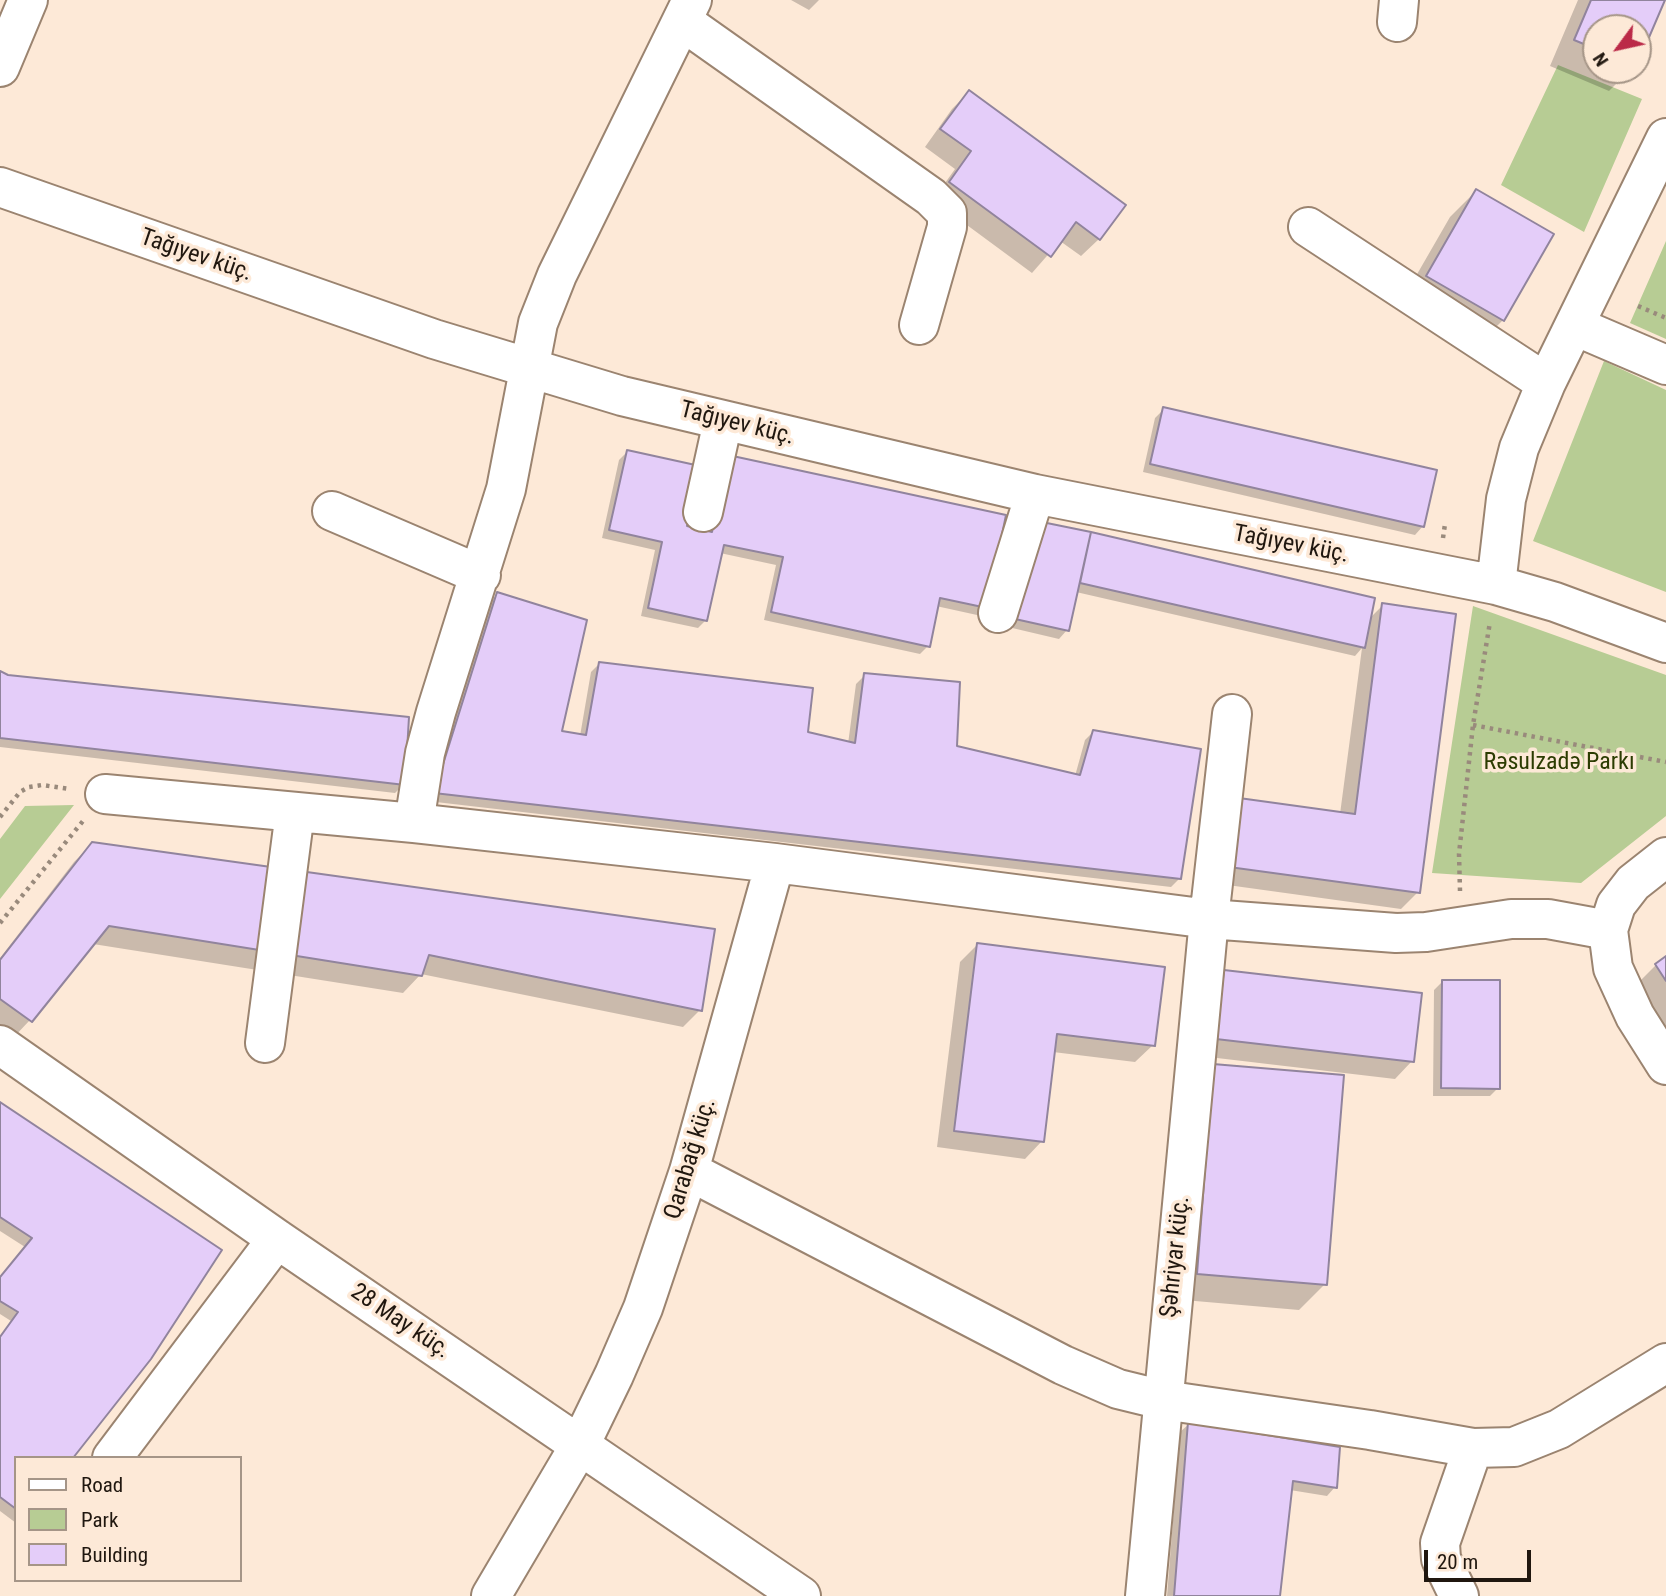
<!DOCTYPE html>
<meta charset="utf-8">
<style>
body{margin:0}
#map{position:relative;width:1666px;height:1596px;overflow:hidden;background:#fde9d7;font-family:"Roboto Condensed",sans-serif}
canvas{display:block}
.legend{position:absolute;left:14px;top:1456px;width:228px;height:126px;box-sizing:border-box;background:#fde9d7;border:2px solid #a59587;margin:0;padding:9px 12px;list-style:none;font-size:21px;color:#20170f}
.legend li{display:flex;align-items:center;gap:14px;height:35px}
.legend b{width:35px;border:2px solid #a59587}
.north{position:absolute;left:1582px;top:14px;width:70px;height:70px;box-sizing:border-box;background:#fde9d7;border:2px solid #a59587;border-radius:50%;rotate:237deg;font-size:19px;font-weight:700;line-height:28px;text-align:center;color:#20170f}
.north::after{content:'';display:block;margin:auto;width:24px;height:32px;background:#bb2a48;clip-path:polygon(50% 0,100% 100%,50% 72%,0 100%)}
.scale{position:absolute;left:1424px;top:1550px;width:107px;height:32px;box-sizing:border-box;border:4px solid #20170f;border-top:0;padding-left:9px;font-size:21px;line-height:24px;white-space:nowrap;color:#20170f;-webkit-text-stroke:5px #fde9d7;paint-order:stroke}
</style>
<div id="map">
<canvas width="1666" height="1596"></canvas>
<ul class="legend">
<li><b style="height:9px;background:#fff"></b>Road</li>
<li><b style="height:19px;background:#b7cc94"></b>Park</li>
<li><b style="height:19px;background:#e4cdf9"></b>Building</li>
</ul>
<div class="north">N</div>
<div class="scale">20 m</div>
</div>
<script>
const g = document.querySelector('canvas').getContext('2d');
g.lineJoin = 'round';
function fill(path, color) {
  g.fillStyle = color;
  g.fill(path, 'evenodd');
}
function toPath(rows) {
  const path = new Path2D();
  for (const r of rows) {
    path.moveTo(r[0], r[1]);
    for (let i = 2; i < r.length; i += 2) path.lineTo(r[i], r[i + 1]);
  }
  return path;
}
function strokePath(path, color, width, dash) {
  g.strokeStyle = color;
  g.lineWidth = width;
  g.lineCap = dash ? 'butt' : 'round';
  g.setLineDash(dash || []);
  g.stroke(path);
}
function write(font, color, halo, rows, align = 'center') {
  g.font = font + ' "Roboto Condensed",sans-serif';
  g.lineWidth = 7;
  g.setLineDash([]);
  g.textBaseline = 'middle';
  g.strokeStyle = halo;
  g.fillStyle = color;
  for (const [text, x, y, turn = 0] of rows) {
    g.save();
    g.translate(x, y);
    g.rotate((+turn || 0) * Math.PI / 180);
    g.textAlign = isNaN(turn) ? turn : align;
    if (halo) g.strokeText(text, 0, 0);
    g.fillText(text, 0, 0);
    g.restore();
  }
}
fill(toPath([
 [1558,65,1642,99,1584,232,1501,185],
 [1666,241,1666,339,1630,323],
 [1604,361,1666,390,1666,592,1533,541],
 [1473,606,1666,675,1666,816,1581,883,1432,873],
 [74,805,0,899,0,839,25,806]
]), '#b7cc94');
fill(toPath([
 [791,0,819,0,809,10],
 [1578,0,1663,0,1638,59,1638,28,1596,28,1596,70,1630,70,1609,91,1550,66],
 [969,92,1099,239,1081,256,1060,241,1032,273,933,200,955,169,925,147,952,109],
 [1476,191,1503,320,1477,346,1401,302,1450,217],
 [1164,409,1423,526,1415,535,1143,472,1155,418],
 [627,452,685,528,706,532,720,465,985,607,977,615,936,606,928,646,920,654,764,620,776,565,720,553,706,620,698,628,641,616,655,550,602,538,619,460],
 [1037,522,1373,599,1369,619,1383,605,1418,892,1401,909,1213,883,1222,817,1340,814,1362,648,1355,656,1076,592,1067,630,1059,639,1008,627],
 [498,594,560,732,580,736,591,672,599,664,806,734,848,744,856,684,865,675,956,747,1075,776,1085,740,1093,732,1180,878,1171,887,427,801,489,602],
 [0,673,404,784,395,793,0,747],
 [92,844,700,1010,683,1027,421,974,403,993,93,944,30,1020,13,1038,0,1028,0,958,74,862],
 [977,945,1153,1045,1135,1062,1053,1052,1042,1141,1025,1159,937,1147,960,962],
 [1666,958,1666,1048,1622,999,1656,965],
 [1224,972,1412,1061,1395,1079,1200,1056,1207,989],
 [1443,981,1498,1088,1490,1096,1433,1096,1434,990],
 [1188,1092,1325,1284,1299,1310,1172,1299],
 [0,1104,219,1251,16,1458,16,1523,0,1511,0,1337,11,1321,0,1314,0,1277,25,1247,0,1231],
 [1189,1424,1335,1487,1327,1496,1290,1490,1278,1596,1167,1596,1180,1432]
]), '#0003');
const building = toPath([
 [1591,0,1665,0,1638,63,1638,28,1596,28,1596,49,1574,40,1591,0],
 [969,90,1126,205,1100,240,1076,222,1051,257,949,182,971,151,940,129,969,90],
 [1476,189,1554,234,1504,321,1426,276,1476,189],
 [1163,407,1437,470,1424,527,1150,464,1163,407],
 [627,450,700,466,687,526,712,532,728,455,1006,515,987,608,940,598,930,647,771,612,783,557,724,545,707,621,648,608,662,542,609,530,627,450],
 [1037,521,1091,532,1069,631,1015,619,1037,521],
 [1091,532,1375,598,1365,648,1080,583,1091,532],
 [497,592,587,620,562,731,586,735,599,662,813,688,808,732,855,743,864,673,960,682,957,746,1080,775,1093,730,1201,749,1181,879,434,793,497,592],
 [1382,603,1456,614,1420,893,1229,867,1239,798,1355,814,1382,603],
 [0,671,8,675,409,717,405,785,0,738,0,671],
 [92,842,715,929,702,1011,429,955,422,976,109,926,32,1022,0,999,0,960,92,842],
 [977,943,1165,967,1155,1046,1057,1034,1044,1142,954,1131,977,943],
 [1666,956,1666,981,1655,964,1666,956],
 [1224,970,1422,993,1414,1062,1216,1039,1224,970],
 [1442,980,1500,980,1500,1089,1441,1088,1442,980],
 [1213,1064,1344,1075,1327,1285,1197,1274,1213,1064],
 [0,1102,222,1250,151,1359,73,1458,16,1458,16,1509,0,1497,0,1337,18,1312,0,1301,0,1277,32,1238,0,1217,0,1102],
 [1188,1422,1340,1447,1337,1488,1293,1481,1280,1596,1174,1596,1188,1422]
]);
fill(building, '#e4cdf9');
strokePath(building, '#91849d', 2);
const minor = toPath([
 [682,21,931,197,947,213,947,227,919,325],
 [1397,22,1399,0],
 [0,67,28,0],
 [1666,138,1546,383,1519,448,1506,499,1496,585,1555,602,1666,643],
 [0,187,434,339,622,396,1035,494,1496,585],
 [1308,227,1546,383],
 [1575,326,1666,365],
 [332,511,481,575],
 [703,512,723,421],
 [998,613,1035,494],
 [105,794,414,823,775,863,1209,919,1396,933,1426,932,1511,919,1548,919,1608,930],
 [414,823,425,753,436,712,506,489,538,323,557,275,692,0],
 [265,1043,295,812],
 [0,1045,277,1239,801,1596],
 [689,1171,1063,1365,1118,1389,1163,1400,1370,1430,1473,1448,1514,1447,1559,1429,1666,1363],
 [112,1458,277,1239],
 [491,1596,580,1445,614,1375,643,1308,689,1171,775,863],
 [1145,1596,1209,919,1232,714],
 [1459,1596,1441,1559,1440,1543,1473,1448]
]);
const major = toPath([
 [1666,857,1633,883,1616,905,1608,930,1613,968,1635,1016,1666,1065]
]);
strokePath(minor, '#9b8470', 42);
strokePath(major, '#9b8470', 42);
strokePath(toPath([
 [1638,306,1666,318],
 [1443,538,1445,524],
 [1473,725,1666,762],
 [0,817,20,792,29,787,42,785,69,789],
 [1460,891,1459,854,1473,725,1490,622],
 [0,923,83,821]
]), '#998a7c', 4.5, [3.5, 5]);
strokePath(minor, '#fff', 38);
strokePath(major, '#fff', 38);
write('24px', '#20170f', '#fde9d7', [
 ["Tağıyev küç.",196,256,19],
 ["Tağıyev küç.",737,424,14],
 ["Tağıyev küç.",1291,545,11],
 ["Qarabağ küç.",691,1159,-73],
 ["Şəhriyar küç.",1176,1257,-84],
 ["28 May küç.",400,1322,34]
]);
write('24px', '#2c3c02', '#fde9d7', [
 ["Rəsulzadə Parkı",1559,763]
]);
</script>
